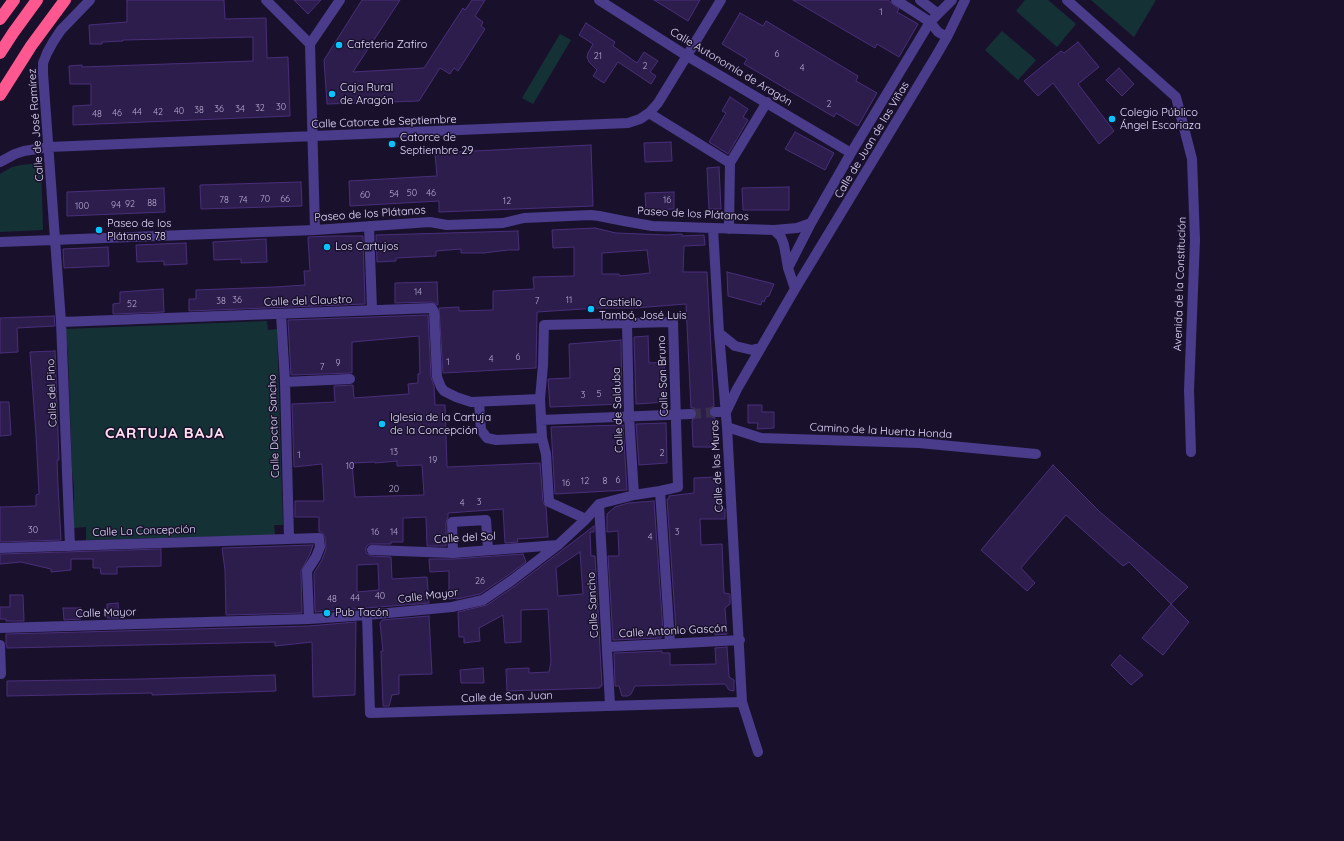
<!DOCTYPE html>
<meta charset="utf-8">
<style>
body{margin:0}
canvas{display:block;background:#19112c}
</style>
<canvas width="1344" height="841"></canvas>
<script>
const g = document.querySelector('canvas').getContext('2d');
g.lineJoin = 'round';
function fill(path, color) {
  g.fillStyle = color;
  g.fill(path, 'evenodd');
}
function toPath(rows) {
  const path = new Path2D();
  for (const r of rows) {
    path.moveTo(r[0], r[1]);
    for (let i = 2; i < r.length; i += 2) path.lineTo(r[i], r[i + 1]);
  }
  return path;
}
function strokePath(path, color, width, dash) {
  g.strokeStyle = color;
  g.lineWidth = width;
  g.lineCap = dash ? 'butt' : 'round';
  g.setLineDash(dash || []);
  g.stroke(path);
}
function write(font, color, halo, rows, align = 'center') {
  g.font = font + ' Quicksand,sans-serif';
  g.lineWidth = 3;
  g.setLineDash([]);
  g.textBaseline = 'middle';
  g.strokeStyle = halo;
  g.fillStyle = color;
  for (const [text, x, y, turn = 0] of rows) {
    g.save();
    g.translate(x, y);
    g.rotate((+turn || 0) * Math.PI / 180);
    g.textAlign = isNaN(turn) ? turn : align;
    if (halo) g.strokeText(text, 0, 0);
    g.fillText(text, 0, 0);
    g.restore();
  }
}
fill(toPath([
 [1025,0,1048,0,1076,24,1057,47,1016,11],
 [1091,0,1156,0,1134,37],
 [1002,31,1036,60,1018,80,985,50],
 [560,34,571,40,533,104,522,98],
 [41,163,43,230,0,232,0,174,12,167,21,165],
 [267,321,268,330,277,329,283,525,274,525,275,535,86,540,86,527,74,528,74,486,72,471,68,353,65,329]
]), '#143236');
const building = toPath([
 [127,0,224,0,225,19,266,18,267,58,288,57,290,116,73,125,73,106,91,105,91,84,70,84,69,66,82,65,82,67,253,61,253,37,123,40,123,41,102,42,102,44,90,44,89,25,127,22,127,0],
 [294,0,321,0,308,14,294,0],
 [362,0,400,0,353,72,424,68,463,8,465,10,472,0,485,0,475,16,483,22,481,26,485,29,458,71,454,68,450,74,440,68,419,101,327,104,324,60,362,0],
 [654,0,700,0,688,21,654,0],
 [793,0,888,0,899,9,897,12,918,24,899,57,877,44,875,48,793,0],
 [740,13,763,26,766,21,858,76,856,81,877,93,858,126,836,113,834,117,744,64,747,59,722,44,740,13],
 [586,23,615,42,613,46,637,63,644,52,658,61,650,72,656,76,651,84,618,62,604,83,593,76,597,70,589,62,587,57,588,53,593,44,579,35,586,23],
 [1078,42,1099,67,1078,84,1114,131,1099,144,1053,83,1038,96,1024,81,1061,51,1064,53,1078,42],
 [1119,68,1134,84,1122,96,1106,80,1119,68],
 [730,97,748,109,743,117,748,120,728,154,709,142,726,113,722,111,730,97],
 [795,132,834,153,825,170,785,149,795,132],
 [671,142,672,161,645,162,644,143,671,142],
 [591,145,593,206,439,212,439,201,350,206,349,181,437,176,435,153,591,145],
 [719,167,721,209,709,209,707,168,719,167],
 [301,182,302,206,201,209,200,185,301,182],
 [789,187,789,210,743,210,742,188,789,187],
 [164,188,165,212,67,216,67,192,164,188],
 [674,192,674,209,646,210,645,193,674,192],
 [595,228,616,233,667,235,682,234,682,236,704,235,705,245,684,246,683,272,707,272,714,406,710,408,709,412,711,417,715,418,716,447,693,447,692,420,697,417,697,413,694,408,691,408,686,304,635,308,598,308,537,312,536,368,443,373,439,308,459,307,459,311,493,310,493,291,534,289,533,277,574,276,574,247,553,248,552,230,595,228],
 [647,250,650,273,620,276,619,274,602,274,602,253,647,250],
 [518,231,519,250,508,250,484,253,461,253,461,249,436,251,436,256,396,258,396,261,377,262,376,235,518,231],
 [334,236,363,236,365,304,189,311,189,299,196,299,196,290,275,287,305,285,304,271,310,271,308,237,334,236],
 [266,239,267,262,241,263,241,259,214,260,213,242,266,239],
 [186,243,187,264,164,265,164,261,137,262,136,245,186,243],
 [108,247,109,266,64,268,63,249,108,247],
 [727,272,774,284,769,296,766,297,764,302,762,301,761,305,728,296,727,272],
 [437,282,438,305,432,302,395,303,395,283,437,282],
 [163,289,164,312,113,314,113,304,120,303,120,292,163,289],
 [428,315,431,377,434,386,435,405,445,405,447,467,540,463,543,502,546,507,548,537,517,539,518,542,505,543,503,509,448,513,448,517,446,522,446,546,427,546,426,517,403,518,403,542,391,542,391,544,369,544,366,547,366,553,371,556,391,557,392,579,427,577,429,603,315,612,314,573,322,560,326,549,325,537,322,532,319,532,319,517,295,517,295,501,324,501,322,464,294,467,292,404,335,402,334,386,353,385,354,398,409,394,408,384,418,383,418,374,420,374,419,336,352,342,352,373,291,375,288,320,428,315],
 [397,461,397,466,422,465,424,495,355,497,352,463,375,462,375,463,397,461],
 [378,564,379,590,357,592,357,565,378,564],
 [54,316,55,326,17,328,18,352,0,353,0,318,54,316],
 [648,336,649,363,664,362,666,402,636,404,634,337,648,336],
 [621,340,622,404,550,407,548,379,570,378,569,344,621,340],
 [55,351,59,460,57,460,58,486,61,540,0,542,0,507,36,506,36,495,39,494,36,435,30,352,55,351],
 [0,402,9,402,11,435,0,436,0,402],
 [748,405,762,405,762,412,774,412,774,428,757,429,758,423,748,423,748,405],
 [666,423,667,463,639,465,636,424,666,423],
 [623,425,627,490,555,494,551,427,623,425],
 [1053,465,1100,512,1188,587,1171,604,1129,562,1123,566,1066,515,1021,568,1035,583,1027,591,981,550,1053,465],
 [717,477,720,508,725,509,725,519,700,519,701,545,722,544,724,593,730,594,730,604,725,608,727,634,715,635,714,628,676,630,667,499,669,499,669,496,694,493,694,478,717,477],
 [654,501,663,631,661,631,661,638,613,640,608,556,619,556,618,531,607,532,607,514,615,507,628,503,654,501],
 [594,526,594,532,590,532,591,556,595,556,602,686,600,686,600,688,507,691,506,669,529,668,529,673,549,672,551,662,548,609,521,610,521,642,505,643,503,615,479,628,480,641,464,643,464,637,459,637,458,612,487,605,515,586,594,526],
 [580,552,583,594,558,596,556,568,580,552],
 [313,545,310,554,301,571,302,613,226,615,225,570,222,548,313,545],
 [161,549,161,566,117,567,117,574,101,574,100,568,93,568,93,559,71,559,71,570,51,572,51,569,21,562,0,564,0,554,161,549],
 [523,554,526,562,507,576,480,594,457,599,457,598,449,599,449,571,430,572,429,559,453,559,523,554],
 [10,595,23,595,24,621,6,621,6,619,0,619,0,607,10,607,10,595],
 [118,603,119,618,107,618,107,604,118,603],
 [1171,604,1189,622,1163,655,1142,638,1171,604],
 [63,608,81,608,81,619,64,620,63,608],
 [429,616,432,674,399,675,399,694,392,695,389,706,383,706,381,651,383,651,380,623,382,620,429,616],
 [356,622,355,695,313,697,312,642,275,646,275,642,7,648,6,644,6,634,309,626,356,622],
 [727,647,729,677,734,680,734,691,729,690,725,684,635,686,631,694,628,696,622,696,619,686,615,686,614,653,662,651,662,653,670,653,670,665,716,664,715,648,727,647],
 [1120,655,1143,675,1131,685,1111,665,1120,655],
 [483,668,484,683,461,683,460,670,483,668],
 [275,675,276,691,152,695,152,693,7,696,7,681,141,679,275,675]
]);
fill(building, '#2d1d4d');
strokePath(building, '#482e79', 1);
strokePath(toPath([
 [691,414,715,412]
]), '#382f4c', 10, [10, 5]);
strokePath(toPath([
 [266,0,310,44],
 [599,0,687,56,851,153],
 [896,0,930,22,938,32,947,37],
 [920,0,937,13],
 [1067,0,1176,97,1192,159,1195,240,1189,390,1191,452],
 [649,113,730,163],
 [0,162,15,154,24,151,49,147,628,123,640,119,649,113,658,103,721,0],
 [369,226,372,310],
 [713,228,719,333,727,427,742,702,758,752],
 [729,229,730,163,767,102],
 [315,230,310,44,340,0],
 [774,230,781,237,784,245,788,268,795,289],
 [0,242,315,230,430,222,447,225,503,223,524,218,591,215,599,216,624,221,652,226,774,230,797,228,811,223],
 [788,268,811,223,851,153,930,22,952,0],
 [281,314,285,382,289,538],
 [61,322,432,308,434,312,437,377,441,387,444,391,456,397,471,402,540,399],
 [627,324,629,416,634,495],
 [719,333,735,346,752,350,761,348],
 [285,382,350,379],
 [479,402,481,430,487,438,496,440,542,438],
 [715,412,726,412],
 [726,412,737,389,795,289,936,56,947,37,965,0],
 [541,420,691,414],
 [727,427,761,438,919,443,1036,454],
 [660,491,670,643],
 [599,504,610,705],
 [70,546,61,322,43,73,43,63,47,53,53,42,61,30,90,0],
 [0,548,319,538,320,547,316,557,307,571,309,619],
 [372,550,453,553,558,545],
 [453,553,452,522,486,520,488,550],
 [367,615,370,713,742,702],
 [0,628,309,619,367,615,452,607,483,600,511,581,558,545,586,519,599,504,634,495,660,491,678,487,673,322,544,325,543,365,540,399,542,438,546,454,549,502,586,519],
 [0,645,1,674],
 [607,647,740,640]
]), '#4a3b8b', 10);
strokePath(toPath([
 [0,19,14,0],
 [0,53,13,33,37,0],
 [0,95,31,46,65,0]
]), '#ff578f', 12);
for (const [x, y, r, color] of [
 [339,45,4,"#08c3ff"],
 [332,94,4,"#08c3ff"],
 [1112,119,4,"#08c3ff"],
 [392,144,4,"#08c3ff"],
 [99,230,4,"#08c3ff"],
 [327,247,4,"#08c3ff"],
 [591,309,4,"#08c3ff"],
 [382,424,4,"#08c3ff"],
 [327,613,4,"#08c3ff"]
]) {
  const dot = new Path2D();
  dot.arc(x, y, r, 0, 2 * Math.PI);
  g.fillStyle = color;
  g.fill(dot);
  strokePath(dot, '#19112c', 1.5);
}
write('9px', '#b7acd2', null, [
 ["1",881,12],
 ["6",777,54],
 ["21",598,56],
 ["2",645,66],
 ["4",802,68],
 ["2",829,104],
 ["30",281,107],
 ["32",260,108],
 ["36",219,109],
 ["34",240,109],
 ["38",199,110],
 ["40",179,111],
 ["44",137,112],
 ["42",158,112],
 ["46",117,113],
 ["48",97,114],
 ["50",412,193],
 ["46",431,193],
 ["54",394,194],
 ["60",365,195],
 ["70",265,199],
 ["66",285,199],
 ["78",224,200],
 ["74",243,200],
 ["16",667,200],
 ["12",507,201],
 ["88",152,203],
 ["92",130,204],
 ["94",116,205],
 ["100",82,206],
 ["14",418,292],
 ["36",237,300],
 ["11",569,300],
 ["38",221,301],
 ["7",537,301],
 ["52",132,304],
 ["6",518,357],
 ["4",491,359],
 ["1",448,362],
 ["9",338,363],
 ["7",322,367],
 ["5",599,394],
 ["3",583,395],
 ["13",394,452],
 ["2",662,453],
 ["1",299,455],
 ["19",433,460],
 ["10",350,466],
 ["6",618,480],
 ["12",585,481],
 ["8",605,481],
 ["16",566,483],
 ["20",394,489],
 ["3",479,502],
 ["4",462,503],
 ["30",33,530],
 ["16",375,532],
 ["14",394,532],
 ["3",677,532],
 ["4",650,537],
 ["26",480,581],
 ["40",380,596],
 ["44",355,598],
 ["48",332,599]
]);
write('11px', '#e5dcff', '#19112c', [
 ["Cafeteria Zafiro",347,45],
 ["Caja Rural",340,88],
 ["de Aragón",340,101],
 ["Colegio Público",1120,113],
 ["Ángel Escoriaza",1120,126],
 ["Catorce de",400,138],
 ["Septiembre 29",400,151],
 ["Paseo de los",107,224],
 ["Plátanos 78",107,237],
 ["Los Cartujos",335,247],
 ["Castiello",599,303],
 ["Tambó, José Luis",599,316],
 ["Iglesia de la Cartuja",390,418],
 ["de la Concepción",390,431],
 ["Pub Tacón",335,613]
], 'left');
write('11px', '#e5dcff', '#19112c', [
 ["Calle Autonomía de Aragón",731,67,31],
 ["Calle Catorce de Septiembre",384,122,-2],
 ["Calle de José Ramírez",36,125,-94],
 ["Calle de Juan de las Viñas",872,140,-59],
 ["Paseo de los Plátanos",370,214,-4],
 ["Paseo de los Plátanos",693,214,3],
 ["Avenida de la Constitución",1180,284,-88],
 ["Calle del Claustro",308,301,-2],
 ["Calle San Bruno",663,376,-92],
 ["Calle del Pino",52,393,-92],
 ["Calle de Salduba",618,410,-92],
 ["Calle Doctor Sancho",274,426,-92],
 ["Camino de la Huerta Honda",881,431,3],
 ["Calle de los Muros",717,466,-93],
 ["Calle La Concepción",144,531,-2],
 ["Calle del Sol",465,538,-3],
 ["Calle Mayor",428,596,-7],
 ["Calle Sancho",593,605,-93],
 ["Calle Mayor",106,613,-2],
 ["Calle Antonio Gascón",673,631,-3],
 ["Calle de San Juan",507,697,-2]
]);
g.letterSpacing = '1px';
write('bold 15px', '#ffdeee', '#19112c', [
 ["CARTUJA BAJA",165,433]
]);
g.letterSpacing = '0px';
</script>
